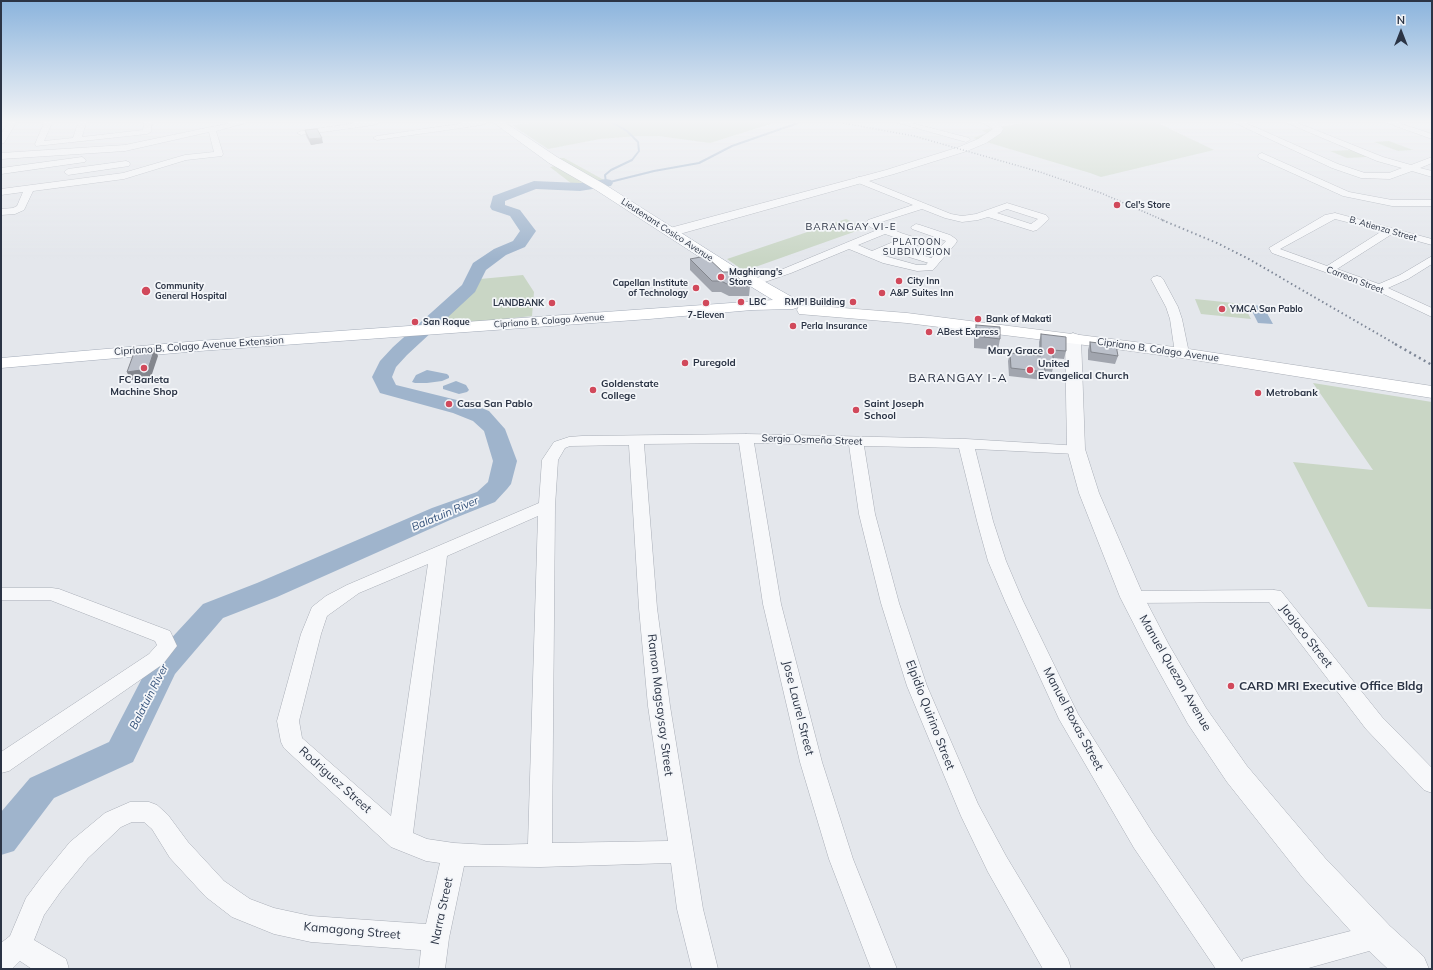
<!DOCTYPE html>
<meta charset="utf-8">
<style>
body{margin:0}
#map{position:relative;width:1433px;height:970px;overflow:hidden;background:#e4e7ec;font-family:Mulish,sans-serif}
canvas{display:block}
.frame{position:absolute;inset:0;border:2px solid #2b3445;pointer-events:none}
.north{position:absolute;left:1381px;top:12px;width:40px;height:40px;-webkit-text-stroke:3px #f4f6f9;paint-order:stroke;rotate:0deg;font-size:11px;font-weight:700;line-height:16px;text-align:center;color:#2b3445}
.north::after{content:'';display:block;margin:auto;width:14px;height:18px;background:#2b3445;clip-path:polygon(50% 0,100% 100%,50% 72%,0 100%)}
</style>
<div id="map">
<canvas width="1433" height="970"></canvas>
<div class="frame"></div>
<div class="north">N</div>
</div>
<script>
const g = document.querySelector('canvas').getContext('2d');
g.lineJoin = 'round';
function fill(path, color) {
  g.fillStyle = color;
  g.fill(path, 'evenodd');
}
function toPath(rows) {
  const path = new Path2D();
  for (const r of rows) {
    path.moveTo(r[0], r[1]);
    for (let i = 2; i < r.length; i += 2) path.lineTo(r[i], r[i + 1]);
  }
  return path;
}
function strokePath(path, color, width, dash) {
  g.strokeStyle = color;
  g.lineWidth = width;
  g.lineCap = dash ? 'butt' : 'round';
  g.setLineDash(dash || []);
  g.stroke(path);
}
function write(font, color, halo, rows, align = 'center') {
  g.font = font + ' Mulish,sans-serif';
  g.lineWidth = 3.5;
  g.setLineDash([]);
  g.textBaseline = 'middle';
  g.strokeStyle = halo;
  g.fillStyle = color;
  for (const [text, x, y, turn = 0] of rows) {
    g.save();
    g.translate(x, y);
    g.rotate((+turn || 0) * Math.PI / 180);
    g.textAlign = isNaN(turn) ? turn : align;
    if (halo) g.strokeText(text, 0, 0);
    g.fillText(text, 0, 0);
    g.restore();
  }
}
fill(toPath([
 [530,123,774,123,710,143,658,136,639,136,600,139,548,149,512,125],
 [1023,123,1158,123,1214,150,1101,177,1090,173,973,138,987,133,981,130],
 [1389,141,1413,150,1398,151,1374,142],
 [1351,150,1368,157,1347,158,1330,151],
 [544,158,564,158,604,180,572,184,550,167,555,166],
 [846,219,865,228,744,271,727,259],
 [523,275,534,292,532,316,477,322,436,323,480,279],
 [1195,299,1243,304,1251,319,1201,314],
 [1313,383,1432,402,1432,609,1368,607,1293,462,1373,470]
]), '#c9d6c5');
fill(toPath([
 [1249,305,1263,306,1273,324,1258,323],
 [427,370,447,374,449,376,449,378,442,381,427,383,415,383,412,382,416,375],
 [456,381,466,385,469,390,467,392,459,394,443,389,443,386]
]), '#9fb4cc');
strokePath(toPath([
 [613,123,627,131,638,142,639,151,632,160,611,170,605,175,606,183,654,171,699,163,732,146,798,123]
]), '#9fb4cc', 2);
fill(toPath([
 [606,179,611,180,613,183,611,186,580,191,536,189,505,201,505,205,520,210,536,231,525,247,506,255,486,270,475,292,407,355,396,367,392,377,396,385,469,403,489,411,505,429,517,461,511,484,507,489,495,502,450,520,277,597,223,618,175,674,133,762,54,798,14,851,1,855,1,812,30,778,109,742,152,659,203,604,257,583,432,508,477,492,488,482,493,461,484,431,473,421,453,413,380,393,372,377,380,361,393,347,462,285,473,263,494,249,513,241,520,231,510,216,492,210,490,207,493,196,534,181,580,183,606,179]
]), '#9fb4cc');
const pedestrian = toPath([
 [886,246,892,246,938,260,939,262,935,264,932,264,886,250,886,246]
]);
const minor = toPath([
 [8,123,16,123,4,143,1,143,1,134,8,123],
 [44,123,52,123,44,141,73,138,78,123,86,123,82,137,143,130,144,123,152,123,151,132,147,134,36,146,35,144,44,123],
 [230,123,246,123,216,131,223,154,222,156,186,160,124,179,33,191,24,210,15,214,1,215,1,209,13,208,17,206,23,192,1,195,1,189,123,173,185,155,214,152,209,132,125,151,1,159,1,153,125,145,230,123],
 [355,123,378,123,374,125,301,135,297,133,301,131,355,123],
 [464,123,486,123,482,125,377,140,373,138,377,136,464,123],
 [898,123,912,123,969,138,970,140,966,142,898,123],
 [1235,123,1246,123,1338,164,1365,173,1389,173,1402,168,1377,161,1287,123,1298,123,1383,157,1411,165,1432,157,1432,163,1420,168,1432,171,1432,177,1412,171,1390,179,1361,178,1332,168,1235,123],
 [1387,123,1399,123,1432,134,1432,139,1387,123],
 [1262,153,1349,192,1392,200,1432,200,1432,206,1392,206,1343,196,1259,158,1258,156,1259,154,1262,153],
 [82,157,86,160,85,162,1,174,1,168,82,157],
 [126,161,129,162,130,164,129,166,68,175,64,172,68,169,126,161],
 [859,177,951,214,962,216,976,214,1007,203,1046,215,1049,219,1037,230,1033,231,988,217,978,220,962,222,945,218,922,209,878,223,901,233,941,246,946,241,912,229,911,227,916,224,920,225,950,235,956,239,957,241,956,243,933,270,917,271,883,263,849,249,791,273,759,284,751,284,749,282,751,280,783,269,877,230,870,227,867,222,868,220,913,205,856,182,854,180,856,178,859,177],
 [1007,209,1038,219,1031,224,997,213,1007,209],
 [885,234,900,239,872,251,858,245,885,234],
 [910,243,937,251,926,265,917,265,881,255,910,243],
 [1335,213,1432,239,1432,245,1392,234,1337,269,1379,284,1400,275,1432,256,1432,264,1408,279,1388,288,1432,308,1432,317,1375,290,1272,253,1269,248,1325,215,1335,213],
 [1335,219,1382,231,1327,266,1280,249,1335,219],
 [1157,276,1161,277,1163,279,1178,307,1182,319,1189,353,1187,356,1177,356,1175,353,1170,319,1166,307,1151,279,1153,277,1157,276],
 [746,434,966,439,1081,446,1084,449,1081,452,1076,454,975,449,993,521,1006,561,1023,601,1078,714,1152,832,1242,962,1243,959,1253,956,1378,924,1387,928,1391,937,1387,946,1305,969,1216,969,1134,848,1059,719,1005,601,988,561,977,521,959,448,864,446,875,514,899,603,927,686,978,804,1006,856,1068,959,1071,969,1043,969,988,872,961,816,907,686,881,603,859,514,849,445,754,443,781,604,822,762,853,859,897,969,871,969,829,859,800,762,763,604,739,443,644,444,657,608,670,706,703,909,718,969,692,969,677,909,671,863,540,867,464,866,449,938,445,969,419,969,421,950,311,942,274,934,232,917,206,897,170,858,152,829,144,822,132,822,121,827,88,858,61,891,44,915,34,940,66,959,69,969,32,969,20,961,12,969,1,969,1,943,10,936,26,898,43,875,70,842,105,813,130,802,149,802,157,805,168,815,188,842,224,881,250,899,274,908,311,916,426,924,440,863,426,861,391,847,284,748,281,742,277,721,301,634,312,607,326,596,347,585,539,503,542,460,554,442,569,437,582,436,746,434],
 [629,445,639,608,648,706,668,841,552,843,555,506,558,460,565,448,570,446,629,445],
 [538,516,528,844,490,845,454,843,427,839,413,833,447,556,538,516],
 [428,564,391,816,302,738,299,721,321,634,327,616,359,593,428,564],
 [1,588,52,588,59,589,170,631,177,646,163,664,9,771,1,773,1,752,149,654,157,645,155,641,50,600,1,600,1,588],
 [1274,590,1281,591,1382,717,1432,768,1432,793,1424,790,1366,729,1269,602,1132,603,1125,602,1123,597,1125,592,1132,591,1274,590]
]);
const tertiary = toPath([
 [983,123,997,123,1000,125,1003,129,1001,133,986,143,967,151,894,174,676,235,671,236,666,235,665,232,666,229,886,170,959,147,978,139,993,129,983,123],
 [1073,333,1079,335,1081,338,1085,449,1099,493,1144,597,1169,645,1206,708,1247,766,1325,858,1390,926,1424,957,1429,969,1388,969,1366,948,1303,878,1227,782,1188,724,1146,648,1120,597,1079,493,1067,449,1065,338,1067,335,1073,333]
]);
const secondary = toPath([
 [805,305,907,313,1182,348,1432,386,1432,398,1182,358,1093,346,907,323,799,314,797,310,799,306,805,305]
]);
const primary = toPath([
 [494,123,506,123,557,157,604,184,738,269,746,271,799,301,801,304,799,307,793,309,752,310,649,319,199,351,1,368,1,358,199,341,773,300,737,278,729,276,596,190,549,163,494,123]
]);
strokePath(pedestrian, '#a9aeb7', 1);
strokePath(minor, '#a9aeb7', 1);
strokePath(tertiary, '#a9aeb7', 1);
strokePath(secondary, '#a9aeb7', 1);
strokePath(primary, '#a3abb8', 1);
fill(pedestrian, '#f7f8fa');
fill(minor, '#f7f8fa');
fill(tertiary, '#f7f8fa');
fill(secondary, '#fff');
fill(primary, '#fff');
strokePath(toPath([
 [843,123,914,136,1040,172,1101,193,1165,221]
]), '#7d8696', 1.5, [1, 2]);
strokePath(toPath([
 [1162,220,1217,243,1247,258,1397,345]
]), '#7d8696', 2, [1.5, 3]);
strokePath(toPath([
 [1395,344,1432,365]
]), '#7d8696', 2.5, [2, 3.5]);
fill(toPath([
 [305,130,323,143,311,145,306,136],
 [690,259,723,272,750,286,749,296,729,296,721,292,712,292,690,270],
 [976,325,1000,339,998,350,974,348,974,336],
 [1041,334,1066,351,1064,359,1053,358,1054,364,1052,372,1045,371,1043,380,1009,376,1008,361,1010,353,1039,356,1039,342],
 [1090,342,1118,356,1115,364,1088,360,1088,350]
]), '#a1a5ae');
fill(toPath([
 [322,138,323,143,311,145,309,139],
 [155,348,158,356,151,377,130,380,127,372]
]), '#83868d');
const building = toPath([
 [317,129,322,138,309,139,305,130,317,129],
 [706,256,723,272,730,272,750,286,729,285,721,281,712,281,690,259,706,256],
 [976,325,1000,327,1000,339,976,336,976,325],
 [1041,334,1066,337,1066,351,1052,350,1054,364,1044,363,1045,372,1011,368,1010,353,1041,356,1041,334],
 [1090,342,1116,345,1118,356,1091,352,1090,342],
 [155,348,148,369,127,372,135,350,155,348]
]);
fill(building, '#bbc0ca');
strokePath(building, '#83868d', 1);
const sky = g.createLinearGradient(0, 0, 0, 259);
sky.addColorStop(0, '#8bb4dd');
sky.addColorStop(0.47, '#f3f4f6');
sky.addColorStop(1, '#f3f4f600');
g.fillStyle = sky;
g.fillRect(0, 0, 1433, 259);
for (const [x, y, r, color] of [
 [1117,205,4,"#d1495b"],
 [721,277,4,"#d1495b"],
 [899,281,4,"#d1495b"],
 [696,288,4,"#d1495b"],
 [146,291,5,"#d1495b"],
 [882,293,4,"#d1495b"],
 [741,302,4,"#d1495b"],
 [853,302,4,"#d1495b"],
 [552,303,4,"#d1495b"],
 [706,303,4,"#d1495b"],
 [1222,309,4,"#d1495b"],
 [978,319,4,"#d1495b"],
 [415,322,4,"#d1495b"],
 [793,326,4,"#d1495b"],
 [929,332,4,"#d1495b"],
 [1051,351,4,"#d1495b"],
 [685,363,4,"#d1495b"],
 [144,368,4,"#d1495b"],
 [1030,370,4,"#d1495b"],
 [593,390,4,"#d1495b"],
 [1258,393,4,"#d1495b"],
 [449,404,4,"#d1495b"],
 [856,410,4,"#d1495b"],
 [1231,686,4,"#d1495b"]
]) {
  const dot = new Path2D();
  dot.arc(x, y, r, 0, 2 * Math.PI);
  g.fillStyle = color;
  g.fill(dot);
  strokePath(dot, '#f4f6f9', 1.5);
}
write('bold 9px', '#2b3445', '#f4f6f9', [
 ["Cel's Store",1125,205],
 ["Maghirang's",729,272],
 ["Store",729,282],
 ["City Inn",907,281],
 ["Capellan Institute",688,283,"right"],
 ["of Technology",688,293,"right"],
 ["Community",155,286],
 ["General Hospital",155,296],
 ["A&P Suites Inn",890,293],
 ["LBC",749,302],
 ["RMPI Building",845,302,"right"],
 ["LANDBANK",544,303,"right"],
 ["YMCA San Pablo",1230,309],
 ["7-Eleven",706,315,"center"],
 ["Bank of Makati",986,319],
 ["San Roque",423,322],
 ["Perla Insurance",801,326],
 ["ABest Express",937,332]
], 'left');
write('9px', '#2b3445', '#f4f6f9', [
 ["B. Atienza Street",1383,229,16],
 ["Lieutenant Cosico Avenue",667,230,33],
 ["Carreon Street",1355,280,21],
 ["Cipriano B. Colago Avenue",549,321,-4]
]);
g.letterSpacing = '1px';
write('9px', '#1d2536', '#f4f6f9', [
 ["PLATOON",917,242],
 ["SUBDIVISION",917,252]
]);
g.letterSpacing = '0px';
g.letterSpacing = '1px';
write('10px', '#1d2536', '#f4f6f9', [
 ["BARANGAY VI-E",851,227]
]);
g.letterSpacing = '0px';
write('10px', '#2b3445', '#f4f6f9', [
 ["Cipriano B. Colago Avenue Extension",199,346,-4],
 ["Cipriano B. Colago Avenue",1158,350,8],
 ["Sergio Osmeña Street",812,440,2]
]);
write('bold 10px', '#2b3445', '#f4f6f9', [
 ["Mary Grace",1043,351,"right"],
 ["Puregold",693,363],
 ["United",1038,364],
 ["Evangelical Church",1038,376],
 ["FC Barleta",144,380,"center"],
 ["Machine Shop",144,392,"center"],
 ["Goldenstate",601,384],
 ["College",601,396],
 ["Metrobank",1266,393],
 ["Casa San Pablo",457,404],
 ["Saint Joseph",864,404],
 ["School",864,416]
], 'left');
write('italic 11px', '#34527a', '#f4f6f9', [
 ["Balatuin River",445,514,-23],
 ["Balatuin River",149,697,-63]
]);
g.letterSpacing = '1px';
write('12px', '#1d2536', '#f4f6f9', [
 ["BARANGAY I-A",958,378]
]);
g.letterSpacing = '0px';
write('12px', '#2b3445', '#f4f6f9', [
 ["Jaojoco Street",1306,636,52],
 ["Manuel Quezon Avenue",1175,673,60],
 ["Ramon Magsaysay Street",660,705,83],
 ["Jose Laurel Street",798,708,76],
 ["Elpidio Quirino Street",930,715,69],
 ["Manuel Roxas Street",1073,719,62],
 ["Rodriguez Street",335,780,42],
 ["Narra Street",442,911,-78],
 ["Kamagong Street",352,931,5]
]);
write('bold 12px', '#2b3445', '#f4f6f9', [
 ["CARD MRI Executive Office Bldg",1239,686]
], 'left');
</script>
